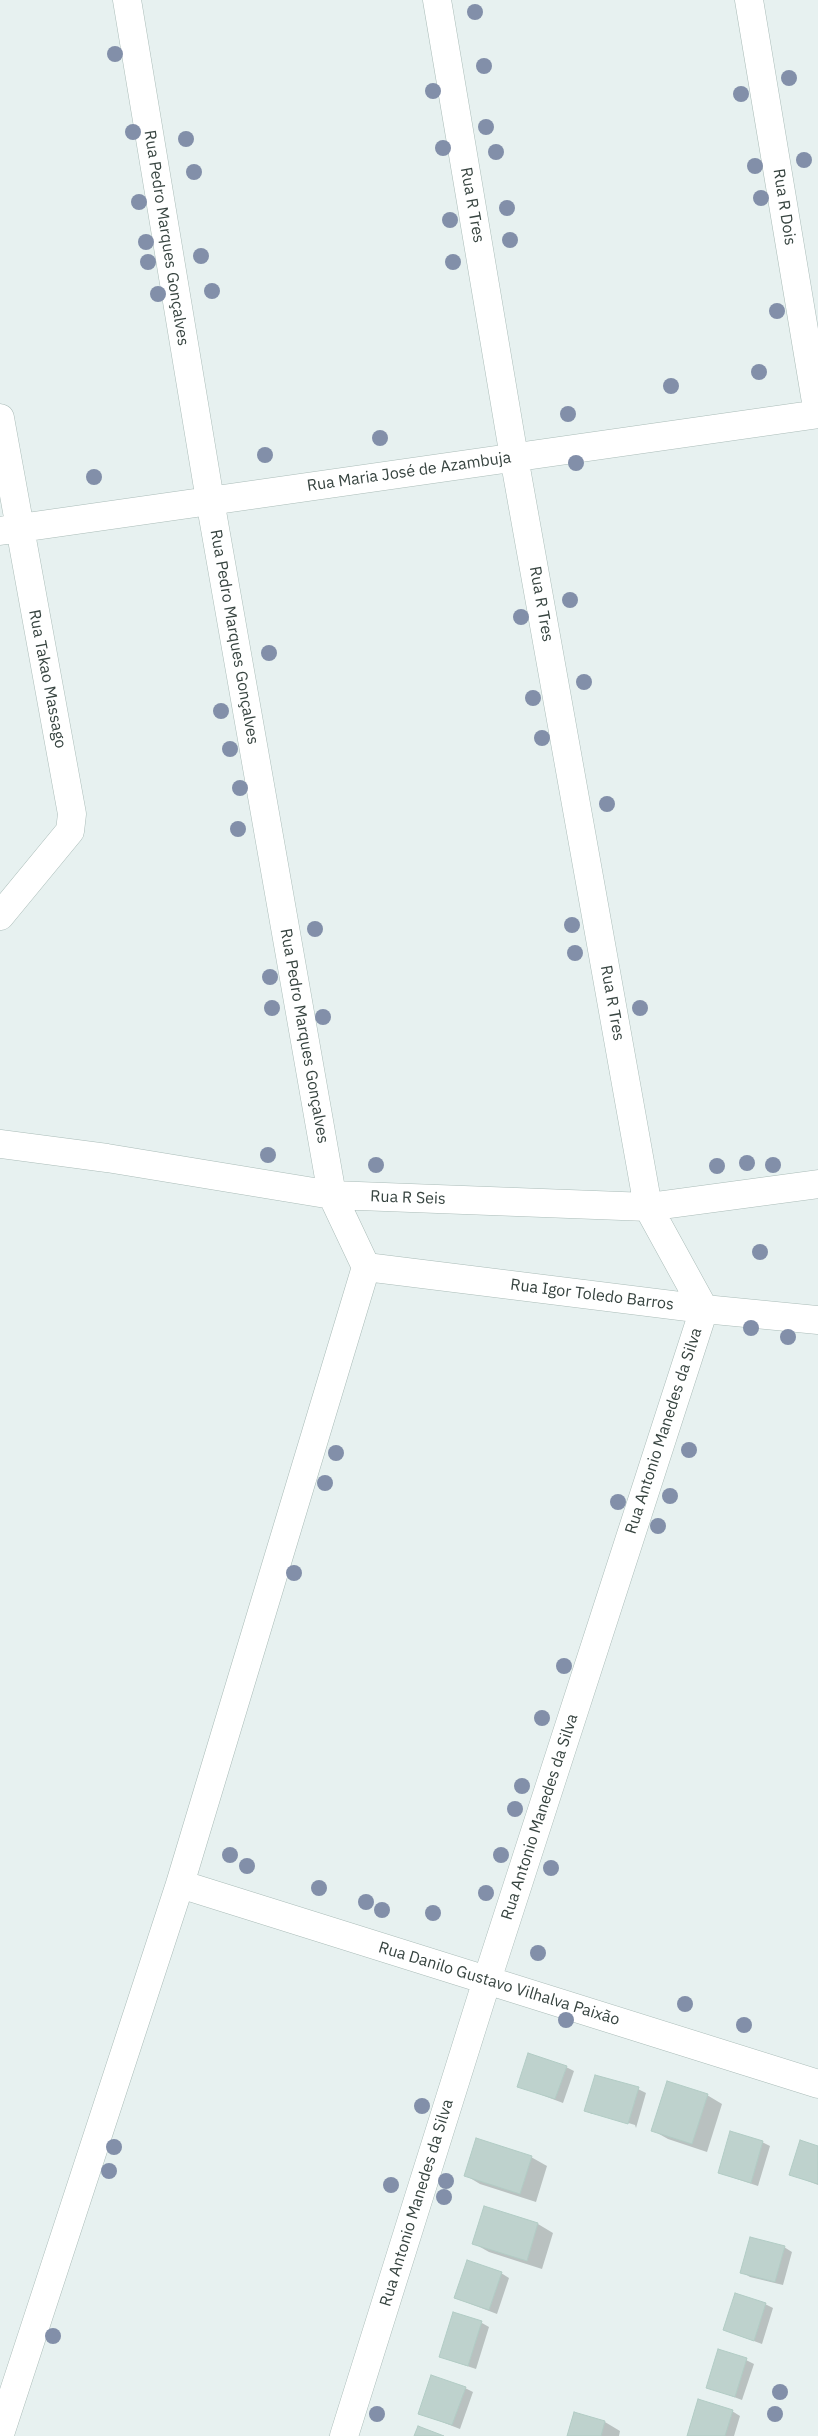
<!DOCTYPE html>
<meta charset="utf-8">
<style>
body{margin:0}
canvas{display:block;background:#e7f1f0}
</style>
<canvas width="818" height="2436"></canvas>
<script>
const g = document.querySelector('canvas').getContext('2d');
g.lineJoin = 'round';
function fill(path, color) {
  g.fillStyle = color;
  g.fill(path, 'evenodd');
}
function toPath(rows) {
  const path = new Path2D();
  for (const r of rows) {
    path.moveTo(r[0], r[1]);
    for (let i = 2; i < r.length; i += 2) path.lineTo(r[i], r[i + 1]);
  }
  return path;
}
function strokePath(path, color, width, dash) {
  g.strokeStyle = color;
  g.lineWidth = width;
  g.lineCap = dash ? 'butt' : 'round';
  g.setLineDash(dash || []);
  g.stroke(path);
}
function write(font, color, halo, rows, align = 'center') {
  g.font = font + ' "IBM Plex Sans",sans-serif';
  g.lineWidth = 4.5;
  g.setLineDash([]);
  g.textBaseline = 'middle';
  g.strokeStyle = halo;
  g.fillStyle = color;
  for (const [text, x, y, turn = 0] of rows) {
    g.save();
    g.translate(x, y);
    g.rotate((+turn || 0) * Math.PI / 180);
    g.textAlign = isNaN(turn) ? turn : align;
    if (halo) g.strokeText(text, 0, 0);
    g.fillText(text, 0, 0);
    g.restore();
  }
}
fill(toPath([
 [566,2067,574,2071,563,2103,518,2086],
 [638,2089,646,2093,636,2128,635,2125,592,2112,592,2114,586,2111],
 [707,2095,722,2104,707,2152,668,2139,652,2130],
 [762,2142,770,2146,758,2186,719,2173],
 [818,2147,818,2185,790,2174],
 [531,2157,547,2166,536,2202,480,2184,465,2175],
 [484,2207,538,2224,553,2233,542,2269,489,2252,473,2243],
 [784,2247,792,2252,783,2285,750,2277,742,2272],
 [501,2273,509,2278,497,2314,455,2298],
 [765,2304,773,2308,762,2344,724,2330],
 [482,2323,489,2327,476,2369,440,2357],
 [746,2360,754,2364,742,2400,707,2387],
 [465,2388,473,2392,460,2429,419,2413],
 [732,2411,740,2416,734,2436,688,2436],
 [575,2414,605,2422,620,2431,619,2436,569,2436]
]), '#0003');
const building = toPath([
 [528,2053,567,2066,555,2099,517,2087,528,2053],
 [595,2075,639,2087,628,2124,584,2111,595,2075],
 [667,2081,708,2094,692,2144,651,2131,667,2081],
 [730,2131,763,2141,751,2183,718,2173,730,2131],
 [476,2138,532,2156,520,2194,464,2176,476,2138],
 [800,2140,818,2146,818,2184,789,2175,800,2140],
 [484,2206,538,2223,527,2261,472,2244,484,2206],
 [750,2237,785,2246,775,2282,740,2273,750,2237],
 [467,2260,502,2272,489,2310,454,2298,467,2260],
 [735,2293,766,2303,754,2341,723,2330,735,2293],
 [453,2312,482,2321,468,2366,439,2357,453,2312],
 [718,2349,747,2358,735,2397,706,2388,718,2349],
 [431,2375,466,2387,452,2425,418,2414,431,2375],
 [698,2399,733,2410,725,2436,687,2436,698,2399],
 [574,2412,605,2421,601,2436,567,2436,574,2412],
 [418,2426,444,2436,414,2436,418,2426]
]);
fill(building, '#bed2cd');
strokePath(building, '#b2ccc5', 1);
const minor = toPath([
 [127,0,210,500,332,1195,366,1267],
 [749,0,818,414],
 [0,418,72,814,70,831,0,916],
 [0,531,818,414],
 [0,1144,107,1158,332,1195,648,1207,818,1184],
 [366,1267,704,1309,818,1320],
 [180,1884,818,2084],
 [0,2434,180,1884,366,1267],
 [344,2436,487,1980,704,1309,648,1207,514,457,437,0]
]);
strokePath(minor, '#aabcb8', 29);
strokePath(minor, '#fff', 28);
g.fillStyle = '#828fa9';
for (const [x, y] of [
 [475,12],
 [115,54],
 [484,66],
 [789,78],
 [433,91],
 [741,94],
 [486,127],
 [133,132],
 [186,139],
 [443,148],
 [496,152],
 [804,160],
 [755,166],
 [194,172],
 [761,198],
 [139,202],
 [507,208],
 [450,220],
 [510,240],
 [146,242],
 [201,256],
 [148,262],
 [453,262],
 [212,291],
 [158,294],
 [777,311],
 [759,372],
 [671,386],
 [568,414],
 [380,438],
 [265,455],
 [576,463],
 [94,477],
 [570,600],
 [521,617],
 [269,653],
 [584,682],
 [533,698],
 [221,711],
 [542,738],
 [230,749],
 [240,788],
 [607,804],
 [238,829],
 [572,925],
 [315,929],
 [575,953],
 [270,977],
 [272,1008],
 [640,1008],
 [323,1017],
 [268,1155],
 [747,1163],
 [376,1165],
 [773,1165],
 [717,1166],
 [760,1252],
 [751,1328],
 [788,1337],
 [689,1450],
 [336,1453],
 [325,1483],
 [670,1496],
 [618,1502],
 [658,1526],
 [294,1573],
 [564,1666],
 [542,1718],
 [522,1786],
 [515,1809],
 [230,1855],
 [501,1855],
 [247,1866],
 [551,1868],
 [319,1888],
 [486,1893],
 [366,1902],
 [382,1910],
 [433,1913],
 [538,1953],
 [685,2004],
 [566,2020],
 [744,2025],
 [422,2106],
 [114,2147],
 [109,2171],
 [446,2181],
 [391,2185],
 [444,2197],
 [53,2336],
 [780,2392],
 [377,2414],
 [775,2414]
]) {
  g.beginPath();
  g.arc(x, y, 8, 0, 2 * Math.PI);
  g.fill();
}
write('16px', '#374440', '#fff', [
 ["Rua R Tres",472,205,80],
 ["Rua R Dois",784,207,81],
 ["Rua Pedro Marques Gonçalves",166,238,81],
 ["Rua Maria José de Azambuja",409,472,-8],
 ["Rua R Tres",541,604,80],
 ["Rua Pedro Marques Gonçalves",234,637,80],
 ["Rua Takao Massago",47,679,79],
 ["Rua R Tres",612,1003,80],
 ["Rua Pedro Marques Gonçalves",304,1036,80],
 ["Rua R Seis",408,1198,2],
 ["Rua Igor Toledo Barros",592,1295,7],
 ["Rua Antonio Manedes da Silva",664,1431,-72],
 ["Rua Antonio Manedes da Silva",540,1817,-72],
 ["Rua Danilo Gustavo Vilhalva Paixão",499,1984,17],
 ["Rua Antonio Manedes da Silva",417,2203,-73]
]);
</script>
